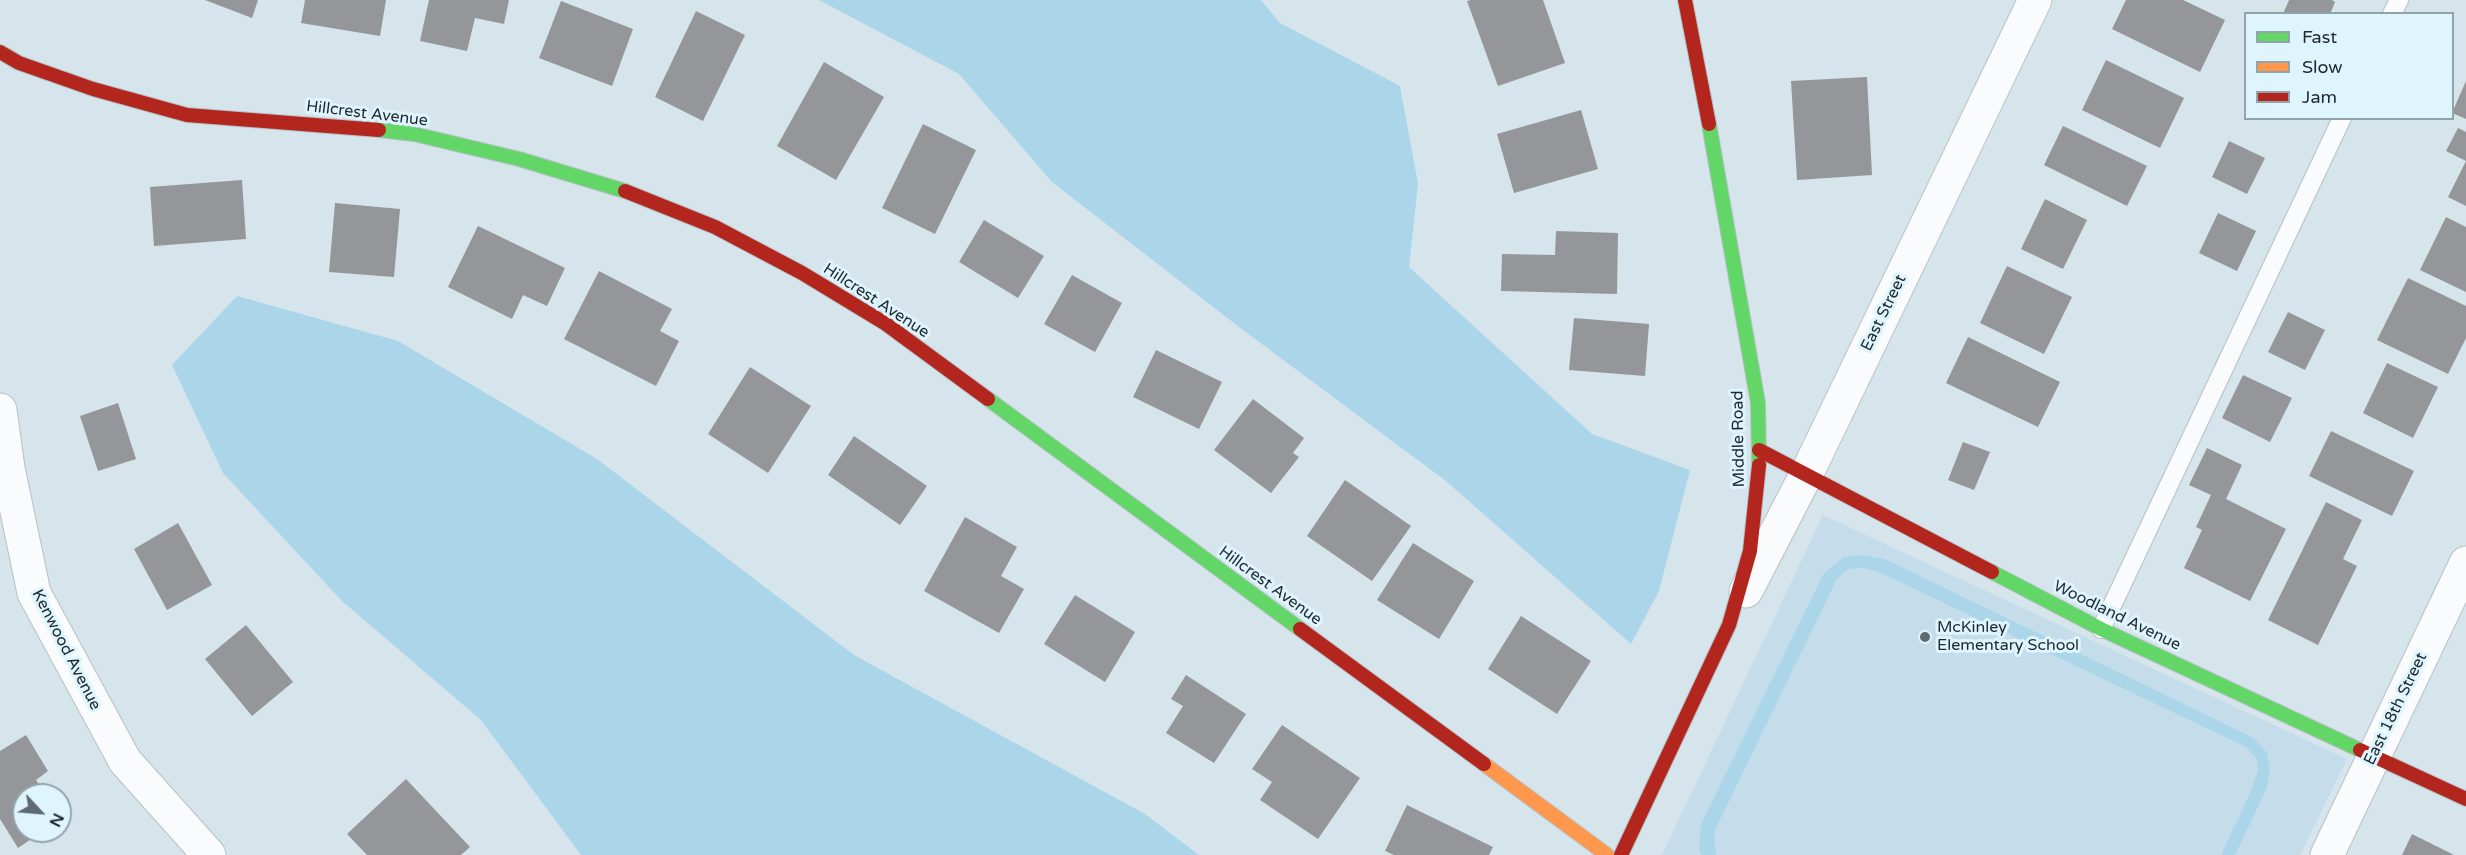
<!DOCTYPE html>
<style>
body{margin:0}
#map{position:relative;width:2466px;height:855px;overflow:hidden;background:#d6e4ec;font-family:"Varela Round",sans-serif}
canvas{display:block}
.legend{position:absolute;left:2244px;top:12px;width:210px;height:108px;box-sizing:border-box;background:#dff5fe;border:2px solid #92a3aa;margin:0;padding:8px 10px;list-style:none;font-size:18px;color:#1f292d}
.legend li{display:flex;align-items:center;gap:12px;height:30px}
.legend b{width:30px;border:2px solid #92a3aa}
.north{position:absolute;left:12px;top:783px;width:60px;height:60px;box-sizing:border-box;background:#dff5fe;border:2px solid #92a3aa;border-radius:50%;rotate:116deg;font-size:16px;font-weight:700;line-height:24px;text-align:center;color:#1f292d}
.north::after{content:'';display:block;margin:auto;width:21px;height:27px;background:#5f6a70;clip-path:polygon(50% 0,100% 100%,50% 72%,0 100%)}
</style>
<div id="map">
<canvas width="2466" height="855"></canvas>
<ul class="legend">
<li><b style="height:8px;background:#63d668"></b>Fast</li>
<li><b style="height:8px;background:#ff974d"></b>Slow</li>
<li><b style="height:8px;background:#b3261e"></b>Jam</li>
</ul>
<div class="north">N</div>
</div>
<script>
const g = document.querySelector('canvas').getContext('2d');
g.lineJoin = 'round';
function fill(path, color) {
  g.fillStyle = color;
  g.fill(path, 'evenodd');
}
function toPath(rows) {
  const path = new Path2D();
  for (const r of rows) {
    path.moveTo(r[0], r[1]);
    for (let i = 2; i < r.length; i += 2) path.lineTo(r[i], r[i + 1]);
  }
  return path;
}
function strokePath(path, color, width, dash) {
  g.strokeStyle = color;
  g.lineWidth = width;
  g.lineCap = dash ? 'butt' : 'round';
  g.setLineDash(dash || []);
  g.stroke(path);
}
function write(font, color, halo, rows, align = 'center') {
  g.font = font + ' "Varela Round",sans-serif';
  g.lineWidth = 6;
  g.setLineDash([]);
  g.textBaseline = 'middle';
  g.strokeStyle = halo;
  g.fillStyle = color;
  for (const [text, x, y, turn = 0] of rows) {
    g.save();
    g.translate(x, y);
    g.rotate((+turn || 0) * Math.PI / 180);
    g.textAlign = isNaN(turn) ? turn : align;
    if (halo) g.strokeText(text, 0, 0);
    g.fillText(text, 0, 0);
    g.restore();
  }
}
fill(toPath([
 [1823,515,2347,759,2300,855,1662,855]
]), '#c5ddea');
fill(toPath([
 [819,0,1261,0,1280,23,1400,86,1418,184,1409,267,1592,434,1690,470,1659,591,1631,644,1446,481,1239,327,1052,182,959,74],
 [237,296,398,341,597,459,854,655,1145,814,1199,855,581,855,481,720,342,601,223,473,172,365],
 [1862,555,1885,559,2254,738,2267,753,2270,770,2267,788,2235,855,2221,855,2251,791,2258,770,2257,759,2246,747,1879,572,1863,568,1848,569,1837,579,1714,832,1716,855,1702,855,1699,849,1701,824,1824,573,1844,557]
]), '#abd6e9');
fill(toPath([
 [205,0,258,0,252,18],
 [305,0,386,0,380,36,301,23],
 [429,0,509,0,504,24,475,18,467,51,420,41],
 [1471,0,1543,0,1565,63,1498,86,1467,1],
 [2126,0,2183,0,2225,20,2200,72,2112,29],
 [2289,0,2332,0,2335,2,2330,14,2283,14],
 [561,1,633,29,612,86,539,58],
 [696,11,745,35,703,121,655,97],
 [2106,60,2184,98,2160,148,2082,110],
 [824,62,884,97,836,180,777,146],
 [1867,77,1872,175,1797,180,1791,81],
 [2466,81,2466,119,2452,113],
 [1581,110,1598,169,1514,193,1497,134],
 [923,124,976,150,935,234,882,208],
 [2063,126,2147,166,2127,206,2044,165],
 [2458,128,2466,132,2466,206,2448,197,2466,161,2446,151],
 [2229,141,2265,158,2247,194,2212,177],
 [242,180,246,239,154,246,150,187],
 [2045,199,2087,220,2063,269,2021,249],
 [335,203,400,209,394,277,329,272],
 [2218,213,2256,231,2237,271,2199,253],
 [2446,217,2466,227,2466,292,2420,270],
 [984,220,1044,256,1018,298,959,262],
 [478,226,565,268,547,306,523,295,512,319,448,287],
 [1556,231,1618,233,1617,294,1501,291,1502,254,1555,255],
 [2007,266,2072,297,2044,354,1980,323],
 [599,271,672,309,660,331,679,341,656,386,564,339],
 [1072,275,1122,303,1095,352,1044,324],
 [2408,278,2466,306,2466,338,2448,374,2377,340],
 [2288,312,2325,330,2305,370,2268,352],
 [1574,318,1649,324,1645,376,1569,370],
 [1968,337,2060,382,2038,427,1946,383],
 [1156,350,1222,382,1199,429,1133,397],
 [2387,363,2438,387,2413,438,2363,413],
 [750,367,811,406,768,473,708,434],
 [2243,375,2292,398,2270,442,2222,418],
 [1253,399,1304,438,1293,453,1299,457,1271,493,1214,450],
 [118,403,136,459,98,471,80,416],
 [2331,431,2414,471,2392,516,2309,476],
 [854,436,927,486,900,525,828,475],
 [1963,442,1990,452,1974,490,1948,480],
 [2207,448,2242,465,2226,499,2286,529,2250,601,2184,568,2202,530,2196,527,2211,495,2189,485],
 [1345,480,1411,526,1372,581,1307,536],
 [2326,502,2362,520,2343,559,2357,566,2318,645,2268,620],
 [965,517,1017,547,1001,576,1024,589,999,633,924,591],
 [178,523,212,585,167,610,134,549],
 [1413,543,1474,581,1439,639,1377,600],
 [1075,595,1135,632,1105,682,1044,644],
 [1521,616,1591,661,1557,714,1488,669],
 [246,625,293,682,252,716,205,659],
 [1186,675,1246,714,1214,763,1166,733,1183,706,1171,699],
 [1282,725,1360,778,1318,839,1260,800,1272,782,1252,769],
 [26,735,48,771,36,780,46,795,24,795,24,831,43,831,18,848,0,819,0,751],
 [406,779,470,847,461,855,367,855,347,834],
 [1407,805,1493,847,1489,855,1394,855,1385,851],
 [2412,834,2454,855,2402,855]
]), '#95969a');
const lane = toPath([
 [2392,14,2399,0],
 [2101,629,2342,118]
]);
const street = toPath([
 [0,410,8,468,34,593,125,761,209,855],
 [1746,591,1807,473,2035,0],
 [2327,855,2466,563]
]);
const fast = toPath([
 [1709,124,1758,403,1759,465],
 [379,130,414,134,519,159,625,191],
 [988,399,1300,629],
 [1992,572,2101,629,2360,750]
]);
const slow = toPath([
 [1484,764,1607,855]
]);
const jam = toPath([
 [1685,0,1709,124],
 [0,52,19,63,93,89,187,115,379,130],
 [625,191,715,227,802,273,886,324,988,399],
 [1759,450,1992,572],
 [1300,629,1484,764],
 [2360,750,2466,799],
 [1621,855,1729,625,1750,551,1759,465]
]);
strokePath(lane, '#b6c1c7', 20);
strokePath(street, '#b6c1c7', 35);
strokePath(fast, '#b6c1c7', 16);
strokePath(slow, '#b6c1c7', 16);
strokePath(jam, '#b6c1c7', 16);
strokePath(lane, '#f9fbfc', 18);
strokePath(street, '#f9fbfc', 33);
strokePath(fast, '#63d668', 14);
strokePath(slow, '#ff974d', 14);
strokePath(jam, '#b3261e', 14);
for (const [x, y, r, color] of [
 [1925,637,6,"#5f6a70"]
]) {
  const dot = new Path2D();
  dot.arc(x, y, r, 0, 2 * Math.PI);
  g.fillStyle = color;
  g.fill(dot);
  strokePath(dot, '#dff5fe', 2);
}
write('16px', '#1f292d', '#dff5fe', [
 ["Hillcrest Avenue",367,114,7],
 ["Hillcrest Avenue",876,301,33],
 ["East Street",1884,313,-64],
 ["Middle Road",1739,439,-91],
 ["Hillcrest Avenue",1270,586,36],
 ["Woodland Avenue",2117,616,26],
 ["Kenwood Avenue",66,650,63],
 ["East 18th Street",2396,709,-64]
]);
write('16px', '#1f292d', '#dff5fe', [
 ["McKinley",1937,628],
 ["Elementary School",1937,646]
], 'left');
</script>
